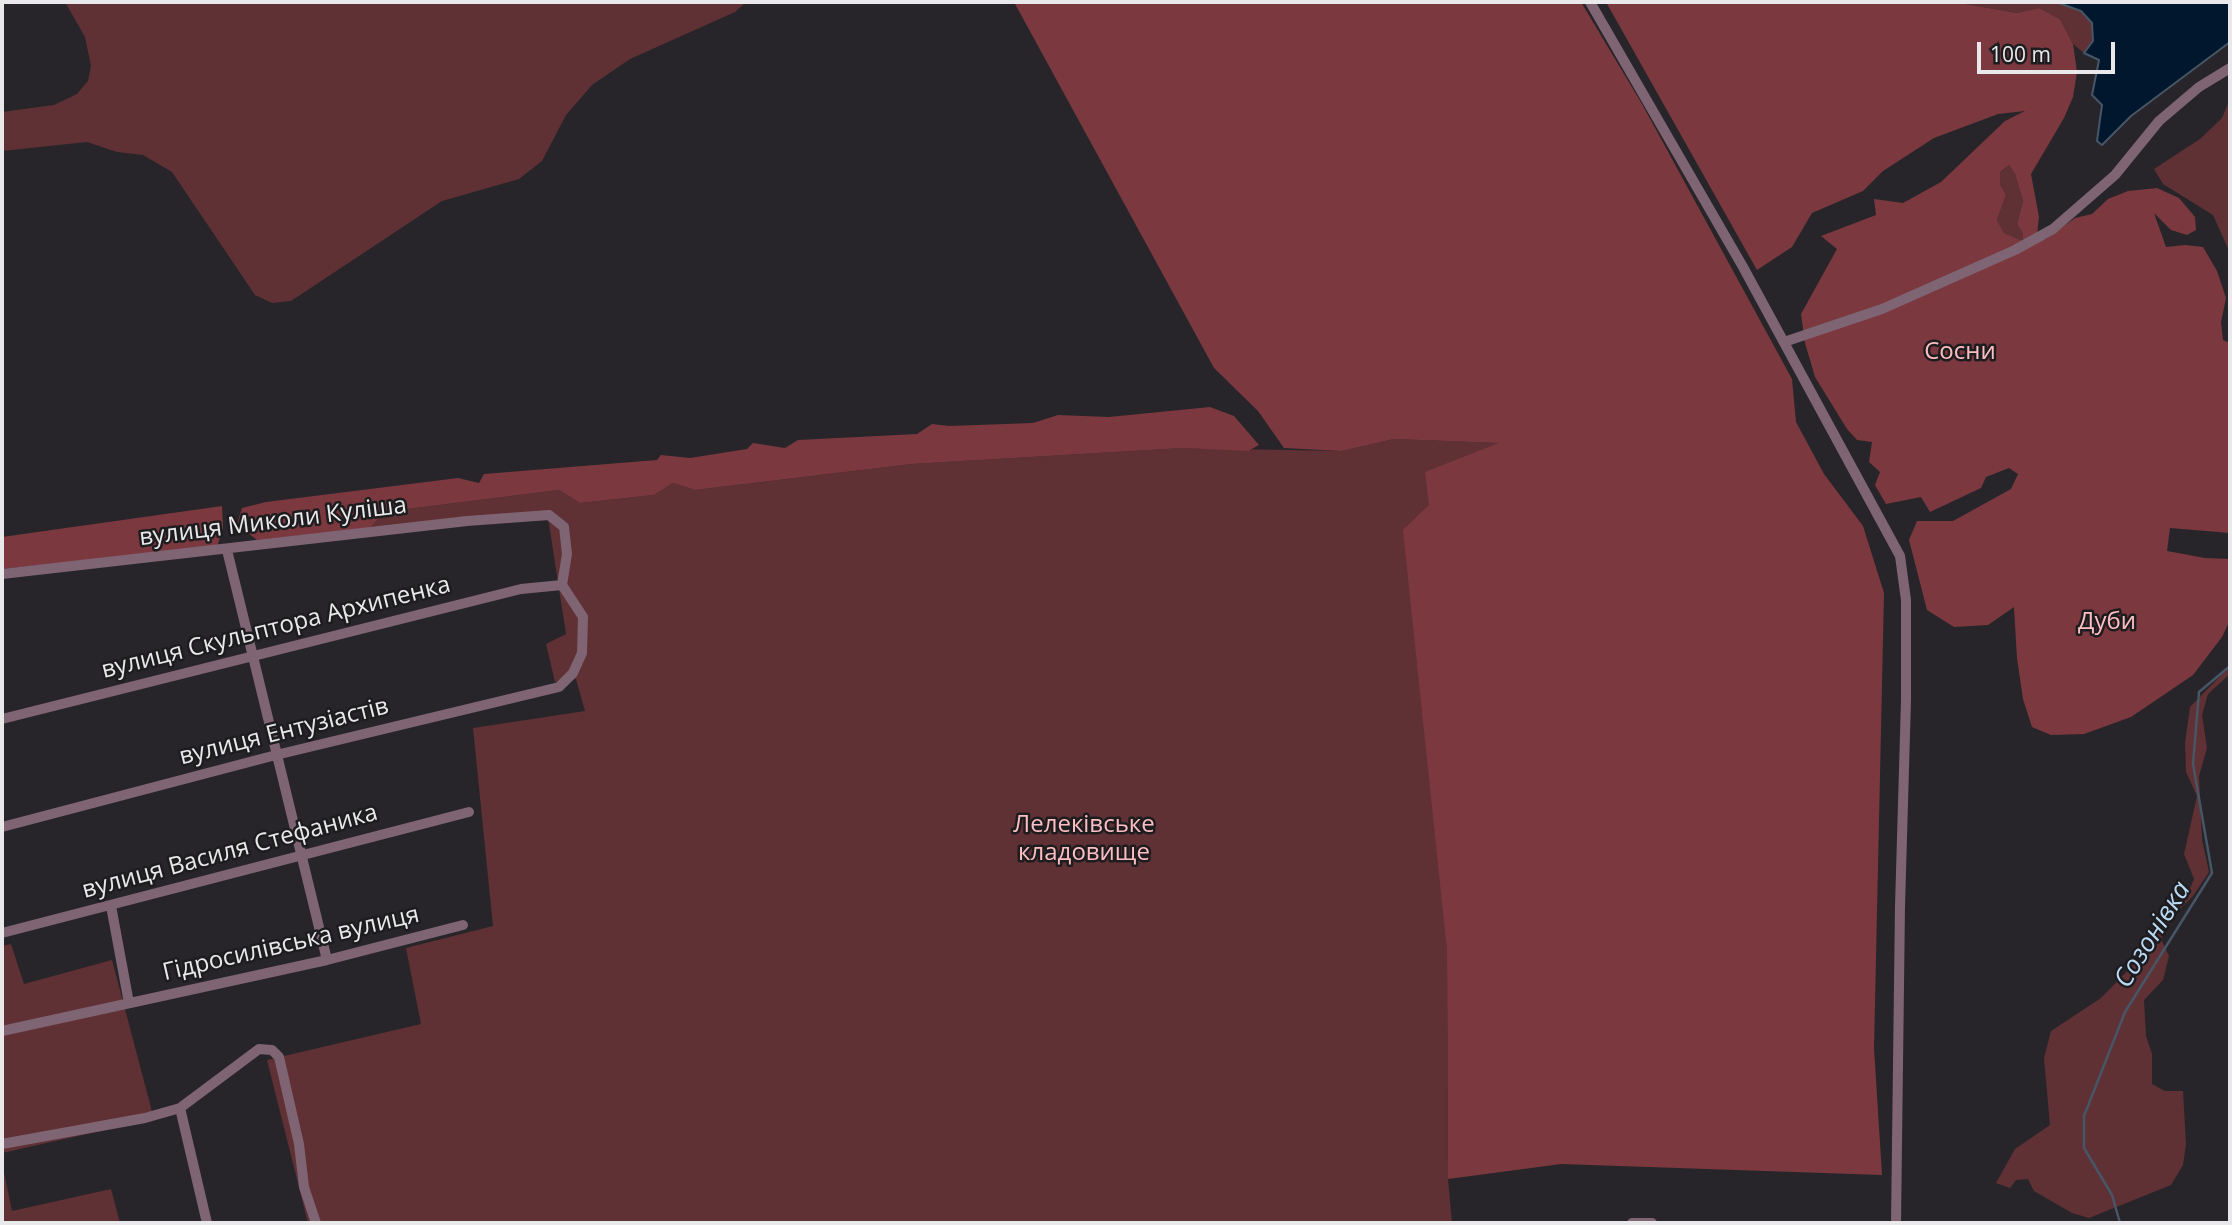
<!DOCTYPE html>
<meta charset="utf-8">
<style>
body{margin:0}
#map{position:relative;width:2232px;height:1225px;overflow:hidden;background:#272529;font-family:"Open Sans",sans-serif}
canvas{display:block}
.frame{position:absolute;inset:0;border:4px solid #e9e8ea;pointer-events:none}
.scale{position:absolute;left:1977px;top:42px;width:138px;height:32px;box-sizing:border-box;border:4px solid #e9e8ea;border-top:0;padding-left:9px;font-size:21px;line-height:24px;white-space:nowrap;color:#e9e8ea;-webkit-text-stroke:5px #1d1c1f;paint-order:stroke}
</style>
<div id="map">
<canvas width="2232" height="1225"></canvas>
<div class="frame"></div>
<div class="scale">100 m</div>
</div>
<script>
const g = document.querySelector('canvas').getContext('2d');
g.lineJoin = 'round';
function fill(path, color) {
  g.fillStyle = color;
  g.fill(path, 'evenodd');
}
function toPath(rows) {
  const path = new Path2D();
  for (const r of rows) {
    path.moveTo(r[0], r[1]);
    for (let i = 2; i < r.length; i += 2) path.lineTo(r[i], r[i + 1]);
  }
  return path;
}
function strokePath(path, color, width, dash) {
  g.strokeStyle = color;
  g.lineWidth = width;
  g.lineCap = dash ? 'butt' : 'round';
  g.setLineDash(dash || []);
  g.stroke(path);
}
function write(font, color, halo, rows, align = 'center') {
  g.font = font + ' "Open Sans",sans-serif';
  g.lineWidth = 5;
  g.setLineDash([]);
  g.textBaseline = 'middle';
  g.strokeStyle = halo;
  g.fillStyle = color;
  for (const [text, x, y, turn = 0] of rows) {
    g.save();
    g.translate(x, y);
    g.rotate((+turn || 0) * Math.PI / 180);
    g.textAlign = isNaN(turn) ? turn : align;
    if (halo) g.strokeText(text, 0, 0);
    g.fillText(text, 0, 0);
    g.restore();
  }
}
fill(toPath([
 [65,2,746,2,735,12,630,59,592,85,566,115,542,161,519,179,442,201,291,301,272,303,255,295,172,172,143,155,117,152,87,142,2,151,2,112,54,105,77,94,88,81,91,66,85,37],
 [1954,2,2060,2,2081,11,2092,23,2093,41,2084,53,2073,44,2060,19,2039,8,2017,13],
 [2230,99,2230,253,2213,215,2163,184,2154,169,2200,139,2222,118],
 [2009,165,2015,174,2023,201,2017,224,2023,234,2023,241,2004,233,1997,220,2006,195,2000,184,2000,172],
 [1394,439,1501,443,1429,505,1447,950,1448,1179,1452,1223,308,1223,267,1060,421,1024,406,948,493,926,473,728,585,711,576,679,555,682,546,644,566,634,547,511,370,528,384,512,559,490,580,503,654,495,673,483,695,490,912,464,1183,448,1340,451],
 [2230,666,2230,674,2208,694,2202,715,2207,748,2199,776,2202,839,2209,872,2193,896,2171,918,2161,939,2169,956,2163,980,2144,1000,2146,1036,2152,1054,2152,1084,2165,1091,2183,1091,2186,1144,2183,1165,2171,1185,2089,1218,2072,1213,2034,1191,2028,1179,2016,1180,2010,1188,1996,1183,2015,1149,2050,1125,2044,1058,2051,1031,2101,998,2151,947,2171,906,2185,900,2194,879,2184,854,2197,796,2186,772,2185,743,2190,707],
 [11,944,24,984,112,960,154,1119,2,1153,2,946],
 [2,1163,12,1211,111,1189,120,1223,2,1223]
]), '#603134');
fill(toPath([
 [1014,2,1581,2,1642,104,1792,379,1796,422,1824,474,1863,526,1884,593,1874,1048,1882,1175,1561,1164,1448,1179,1447,950,1403,530,1429,505,1425,472,1499,443,1394,439,1341,451,1284,448,1258,411,1214,368],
 [1606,2,1954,2,2017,13,2039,8,2060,19,2073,44,2077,72,2073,97,2064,118,2031,174,2039,217,2037,235,2046,239,2075,218,2092,214,2108,199,2128,191,2157,188,2179,198,2195,217,2196,230,2187,235,2171,230,2154,213,2166,247,2185,245,2203,247,2217,271,2226,298,2221,322,2223,340,2230,343,2230,533,2170,528,2167,551,2205,558,2230,559,2230,620,2222,637,2193,675,2131,717,2084,734,2051,735,2032,727,2023,699,2017,658,2014,607,1988,625,1954,627,1927,610,1909,540,1917,521,1953,521,2011,489,2018,474,2009,468,1986,477,1981,488,1930,512,1921,497,1886,504,1875,485,1880,472,1869,462,1872,442,1857,440,1847,429,1815,377,1805,343,1801,314,1837,249,1821,236,1876,215,1874,199,1903,203,1941,182,2005,121,2025,111,1998,114,1934,138,1883,171,1863,191,1812,213,1792,247,1757,270],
 [2009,165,2015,174,2023,201,2017,224,2023,234,2023,241,2004,233,1997,220,2006,195,2000,184,2000,172],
 [1210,407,1234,416,1259,445,1248,451,1183,448,912,464,695,490,673,483,654,495,580,503,559,490,384,512,370,528,257,540,237,524,242,508,266,502,458,478,479,483,484,474,657,460,661,455,690,458,747,449,753,443,785,448,798,440,917,434,932,424,949,426,1033,423,1058,415,1109,417],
 [222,506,223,528,217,547,2,569,2,537]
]), '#7b393f');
const water = toPath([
 [2056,2,2230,2,2230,42,2131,116,2102,145,2097,141,2102,105,2092,95,2099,60,2084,53,2093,41,2092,23,2081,11,2056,2]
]);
fill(water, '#00172d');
strokePath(water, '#465666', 2);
strokePath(toPath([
 [2120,1223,2112,1195,2084,1148,2084,1116,2125,1012,2212,873,2193,764,2199,692,2230,666]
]), '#465666', 2.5);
strokePath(toPath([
 [1590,2,1743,267,1900,556,1906,600,1906,700,1900,906,1896,1223],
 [1784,342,1882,309,2015,250,2053,229,2115,175,2159,121,2199,87,2230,68],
 [227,550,327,960],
 [2,574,467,521,549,515,564,527,567,554,562,585,583,617,582,653,573,673,559,687,276,755,2,827],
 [2,719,521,589,562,585],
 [111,906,129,1003],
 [2,933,469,812],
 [2,1031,327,960,463,925],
 [180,1108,207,1223],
 [2,1144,145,1118,180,1108,259,1049,272,1050,279,1057,299,1144,304,1187,316,1223],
 [1632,1223,1652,1223]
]), '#7f6473', 10);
write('24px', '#febec1', '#1d1c1f', [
 ["Сосни",1960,352],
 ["Дуби",2107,622],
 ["Лелеківське",1084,825],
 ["кладовище",1084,853]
]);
write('24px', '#e9e8ea', '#1d1c1f', [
 ["вулиця Миколи Куліша",273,522,-7],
 ["вулиця Скульптора Архипенка",276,628,-14],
 ["вулиця Ентузіастів",284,732,-14],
 ["вулиця Василя Стефаника",230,852,-15],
 ["Гідросилівська вулиця",291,944,-13]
]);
write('italic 26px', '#bad9f3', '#1d1c1f', [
 ["Созонівка",2153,935,-58]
]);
</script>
